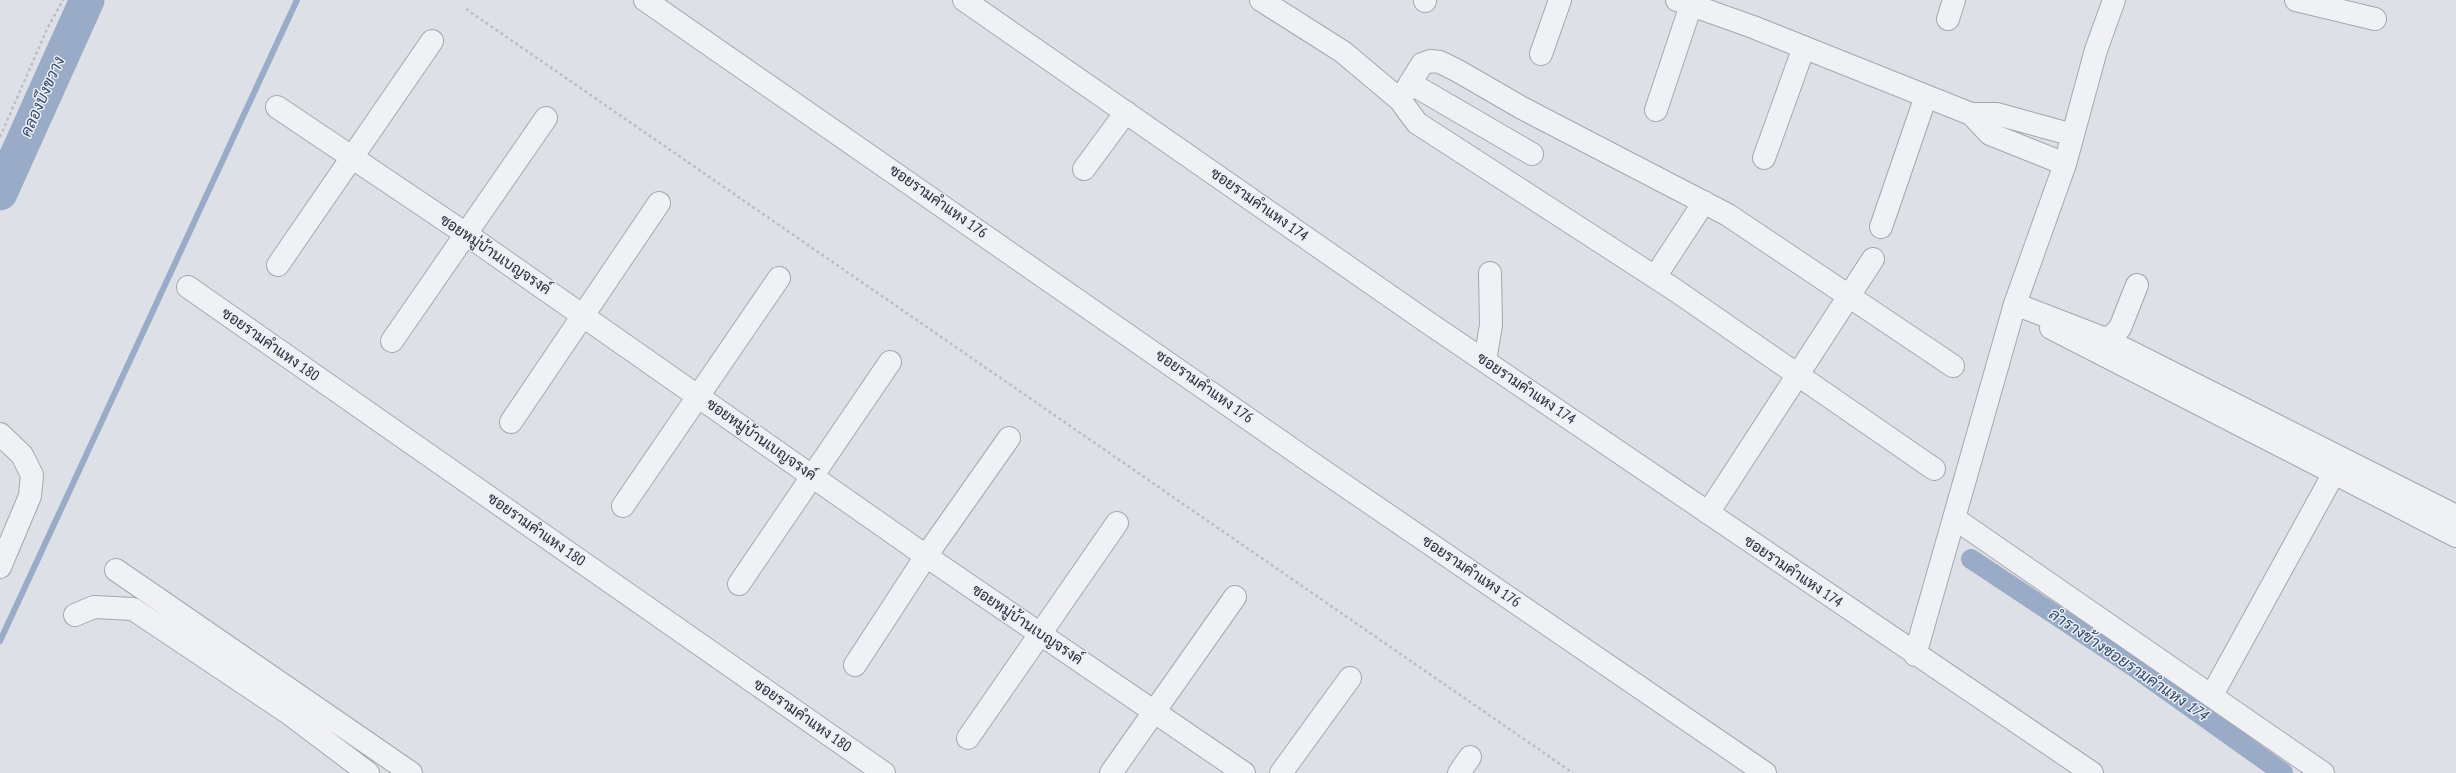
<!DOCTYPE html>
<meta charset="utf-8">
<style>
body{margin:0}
canvas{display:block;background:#dde0e7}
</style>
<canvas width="2456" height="773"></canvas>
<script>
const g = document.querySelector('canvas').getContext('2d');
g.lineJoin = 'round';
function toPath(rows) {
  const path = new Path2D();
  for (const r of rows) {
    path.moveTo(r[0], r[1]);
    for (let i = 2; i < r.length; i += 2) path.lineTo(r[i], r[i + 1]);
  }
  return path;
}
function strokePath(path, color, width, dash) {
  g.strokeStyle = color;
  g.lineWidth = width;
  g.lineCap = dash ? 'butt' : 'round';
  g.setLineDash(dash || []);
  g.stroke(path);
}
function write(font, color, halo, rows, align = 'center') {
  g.font = font + ' "PT Sans Narrow",Sarabun,sans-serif';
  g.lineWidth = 3;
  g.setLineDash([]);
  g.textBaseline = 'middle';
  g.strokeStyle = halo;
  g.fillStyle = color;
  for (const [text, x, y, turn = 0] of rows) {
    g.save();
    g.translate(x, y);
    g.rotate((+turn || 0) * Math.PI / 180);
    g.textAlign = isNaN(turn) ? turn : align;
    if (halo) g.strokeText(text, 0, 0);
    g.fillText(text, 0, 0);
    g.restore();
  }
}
strokePath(toPath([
 [0,641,297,0]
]), '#99abc6', 6);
strokePath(toPath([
 [1971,559,2137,669,2283,773]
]), '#99abc6', 20);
strokePath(toPath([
 [0,193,87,0]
]), '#99abc6', 35);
const minor = toPath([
 [645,0,1319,468,1765,773],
 [964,0,1430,324,2092,773],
 [1261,0,1343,52,1400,100,1417,123,1675,290,1934,469],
 [1677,0,1753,27,1971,114,1997,114,2073,135],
 [2296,0,2375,19],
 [1425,1,1425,0],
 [1948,19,1954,0],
 [1541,54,1560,0],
 [1410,83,1532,154],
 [1400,100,1422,64,1431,61,1440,62,1458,71,1522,108,1728,215,1953,366],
 [277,107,466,234,926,556,1244,773],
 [1656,110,1691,5],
 [1971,114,1990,134,2065,164],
 [1764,158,1804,47],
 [1084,169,1126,112],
 [1881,227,1926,96],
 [278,265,432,41],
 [1655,277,1704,202],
 [188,287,884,773],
 [2015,304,2103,338,2111,337,2120,328,2137,285],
 [2051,328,2334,473],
 [2103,338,2456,516],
 [392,341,546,118],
 [1485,361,1491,325,1490,273],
 [511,422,659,203],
 [0,434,22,455,32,475,30,496,0,567],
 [623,506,779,278],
 [1708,513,1873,259],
 [1954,518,2323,773],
 [116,570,411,773],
 [739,584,890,362],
 [75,615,94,607,133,609,287,712,368,773],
 [1915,655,2015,304,2065,164,2096,50,2114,0],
 [855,665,926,556,1009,438],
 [2212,695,2334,473,2456,536],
 [968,738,1117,523],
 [1111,773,1235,597],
 [1281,773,1350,678],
 [1459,773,1470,757]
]);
strokePath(minor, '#a3a7b1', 24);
strokePath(toPath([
 [466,9,1573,773],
 [0,137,47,29,63,0]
]), '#bcbec5', 2.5, [3, 3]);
strokePath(minor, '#f0f1f5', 22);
write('15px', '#272d3d', '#eceff4', [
 ["ซอยรามคำแหง 176",938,202,35],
 ["ซอยรามคำแหง 174",1259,205,35],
 ["ซอยหมู่บ้านเบญจรงค์",495,255,34],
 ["ซอยรามคำแหง 180",270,345,35],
 ["ซอยรามคำแหง 176",1204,387,35],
 ["ซอยรามคำแหง 174",1526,389,34],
 ["ซอยหมู่บ้านเบญจรงค์",761,440,35],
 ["ซอยรามคำแหง 180",536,530,35],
 ["ซอยรามคำแหง 176",1471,572,34],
 ["ซอยรามคำแหง 174",1793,572,34],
 ["ซอยหมู่บ้านเบญจรงค์",1027,625,34],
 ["ซอยรามคำแหง 180",802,716,35]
]);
write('italic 16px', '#33496f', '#eceff4', [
 ["คลองบึงขวาง",43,97,-66],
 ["ลำรางข้างซอยรามคำแหง 174",2128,665,34]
]);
</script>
